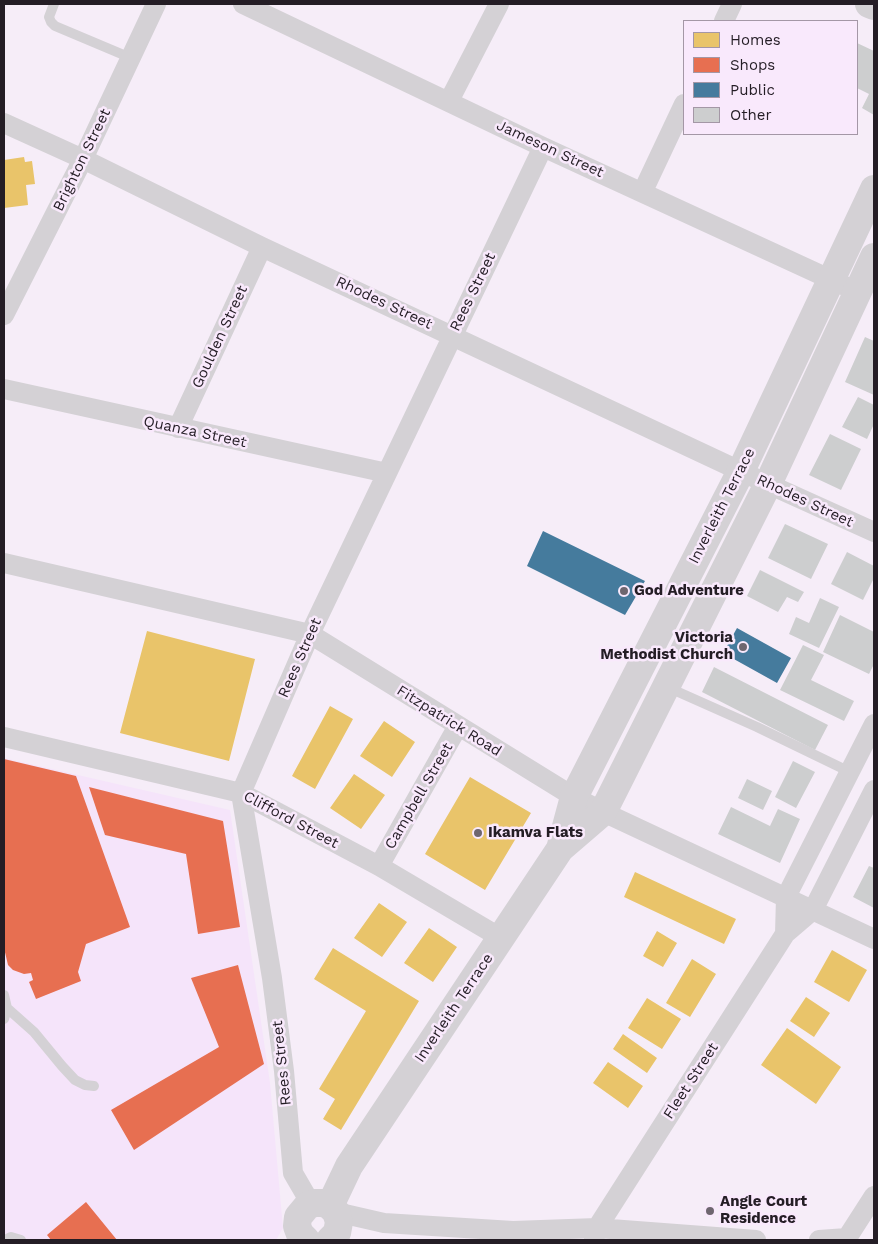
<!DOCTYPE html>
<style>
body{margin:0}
#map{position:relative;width:878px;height:1244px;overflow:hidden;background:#f6edf8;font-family:"Work Sans",sans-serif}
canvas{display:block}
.frame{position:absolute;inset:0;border:5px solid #241d25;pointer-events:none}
.legend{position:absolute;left:683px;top:20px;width:175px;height:115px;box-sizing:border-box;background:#f9e9fc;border:1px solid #a497a6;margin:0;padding:6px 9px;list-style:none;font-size:15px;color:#241d25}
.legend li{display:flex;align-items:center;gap:10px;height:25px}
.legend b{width:25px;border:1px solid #a497a6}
</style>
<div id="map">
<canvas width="878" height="1244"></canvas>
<div class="frame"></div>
<ul class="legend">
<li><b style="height:14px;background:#e9c46a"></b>Homes</li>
<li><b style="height:14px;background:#e76f51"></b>Shops</li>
<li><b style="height:14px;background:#457b9d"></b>Public</li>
<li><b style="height:14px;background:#cdcecf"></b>Other</li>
</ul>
</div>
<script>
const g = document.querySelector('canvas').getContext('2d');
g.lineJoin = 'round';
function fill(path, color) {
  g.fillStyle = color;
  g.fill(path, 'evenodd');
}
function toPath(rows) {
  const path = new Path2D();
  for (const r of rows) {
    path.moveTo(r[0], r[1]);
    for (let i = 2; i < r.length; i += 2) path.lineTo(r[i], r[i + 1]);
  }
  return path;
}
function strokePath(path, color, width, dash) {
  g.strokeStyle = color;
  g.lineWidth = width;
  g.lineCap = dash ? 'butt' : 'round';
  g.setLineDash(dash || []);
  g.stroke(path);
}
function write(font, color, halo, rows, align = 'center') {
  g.font = font + ' "Work Sans",sans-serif';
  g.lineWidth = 5;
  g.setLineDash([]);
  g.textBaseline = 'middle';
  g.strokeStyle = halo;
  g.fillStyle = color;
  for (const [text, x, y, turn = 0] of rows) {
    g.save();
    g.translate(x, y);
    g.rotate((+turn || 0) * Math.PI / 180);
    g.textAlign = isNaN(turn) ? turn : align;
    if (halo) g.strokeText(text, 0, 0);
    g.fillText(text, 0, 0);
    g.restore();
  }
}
fill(toPath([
 [4,758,230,810,270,1083,283,1228,276,1240,4,1240]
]), '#f5e4fa');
fill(toPath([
 [24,157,25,162,32,161,35,184,26,185,28,205,4,208,4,160],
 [147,631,255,659,229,761,120,733],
 [330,706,353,719,315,789,292,776],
 [384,721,415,742,392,777,360,756],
 [354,774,385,795,361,829,330,808],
 [470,777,531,813,485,890,425,854],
 [635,872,736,919,724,944,624,897],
 [379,903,407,922,382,957,354,938],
 [429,928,457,947,433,982,404,963],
 [657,931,677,943,663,967,643,956],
 [333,948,419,1001,341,1130,323,1119,335,1099,319,1089,366,1011,314,979],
 [832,950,867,970,849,1002,814,982],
 [692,959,716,974,690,1017,666,1003],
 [806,997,830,1013,814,1037,790,1021],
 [647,998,681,1019,662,1049,628,1028],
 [787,1028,841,1067,816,1104,761,1065],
 [623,1034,657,1058,647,1073,613,1049],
 [608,1062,643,1086,628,1108,593,1083]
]), '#e9c46a');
fill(toPath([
 [4,759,76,776,130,927,86,944,78,972,81,981,36,999,29,982,33,980,31,973,24,974,13,970,8,965,4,948],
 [89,787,223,821,240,927,198,934,186,854,105,835],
 [238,965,264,1064,134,1150,111,1110,219,1047,191,978],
 [86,1202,117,1240,51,1240,47,1235]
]), '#e76f51');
fill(toPath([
 [543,531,645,581,625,615,527,566],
 [737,628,791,658,777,683,723,653]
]), '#457b9d');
fill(toPath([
 [857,43,874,51,874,115,862,108,869,94,857,88],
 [865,337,874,341,874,395,845,382],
 [858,397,874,405,874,424,867,439,842,427],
 [830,434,861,449,841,490,809,475],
 [785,524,828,544,811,579,768,558],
 [847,552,874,566,874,578,863,600,831,584],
 [760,570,804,592,798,602,787,597,778,612,747,596],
 [820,598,839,607,819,648,789,634,796,617,809,623],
 [840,615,874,632,874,664,869,674,823,652],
 [803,645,824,655,811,680,854,701,844,721,780,690],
 [714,667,828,725,815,750,702,692],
 [793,761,815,772,796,808,775,797],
 [747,779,772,791,763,810,738,798],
 [731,807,770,826,778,809,800,819,780,863,718,834],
 [869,866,874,868,874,908,853,897]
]), '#cdcecf');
strokePath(toPath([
 [54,4,49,17,51,22,55,26,131,58],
 [667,687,757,727,850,772],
 [4,995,7,1008,4,1019],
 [7,1008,34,1032,62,1066,75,1080,85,1085,94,1086],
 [5,1240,11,1237,21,1240]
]), '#d4d1d5', 10);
strokePath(toPath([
 [243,4,543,147,858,292],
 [724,21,732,4],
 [449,101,499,4],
 [4,123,83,159,262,247,768,484,874,532],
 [643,191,684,104],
 [4,315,83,159,156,4],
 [4,389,387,473],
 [178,428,262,247],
 [4,563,310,634,574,797,603,812,874,939],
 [4,737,241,793,379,866,501,938],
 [379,866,458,726],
 [785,934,786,897,874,724],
 [311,1204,293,1173,284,1071,272,978,241,793,310,634,543,147],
 [336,1212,384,1223,513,1231,597,1228,756,1240],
 [594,1240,597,1228,785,934,813,910,874,790],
 [819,1240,847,1238,874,1196]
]), '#d4d1d5', 20);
strokePath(toPath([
 [869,4,874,6],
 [560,849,574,797,741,471,874,189],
 [330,1206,349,1166,560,849,603,812,768,484,874,257],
 [306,1240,300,1234,297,1226,298,1217,308,1205,315,1203,323,1203,330,1206,336,1212,339,1222,337,1233,330,1240]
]), '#d4d1d5', 28);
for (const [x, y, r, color] of [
 [624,591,5,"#6e666f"],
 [743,647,5,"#6e666f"],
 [478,833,5,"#6e666f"],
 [710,1211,5,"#6e666f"]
]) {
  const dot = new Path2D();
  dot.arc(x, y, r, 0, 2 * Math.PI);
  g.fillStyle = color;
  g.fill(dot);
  strokePath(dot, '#f9e9fc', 2);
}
write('15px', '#241d25', '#f9e9fc', [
 ["Jameson Street",550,149,25],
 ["Brighton Street",82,160,-64],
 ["Rees Street",473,292,-64],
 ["Rhodes Street",384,303,25],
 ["Goulden Street",220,337,-65],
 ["Quanza Street",195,432,12],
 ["Rhodes Street",805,501,25],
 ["Inverleith Terrace",722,506,-63],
 ["Rees Street",300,658,-66],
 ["Fitzpatrick Road",449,721,32],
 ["Campbell Street",419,796,-60],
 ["Clifford Street",291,820,28],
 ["Inverleith Terrace",454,1008,-56],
 ["Rees Street",282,1063,-96],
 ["Fleet Street",691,1081,-57]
]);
write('bold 15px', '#241d25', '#f9e9fc', [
 ["God Adventure",634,591],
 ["Victoria",733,638,"right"],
 ["Methodist Church",733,655,"right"],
 ["Ikamva Flats",488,833],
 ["Angle Court",720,1202],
 ["Residence",720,1219]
], 'left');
</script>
